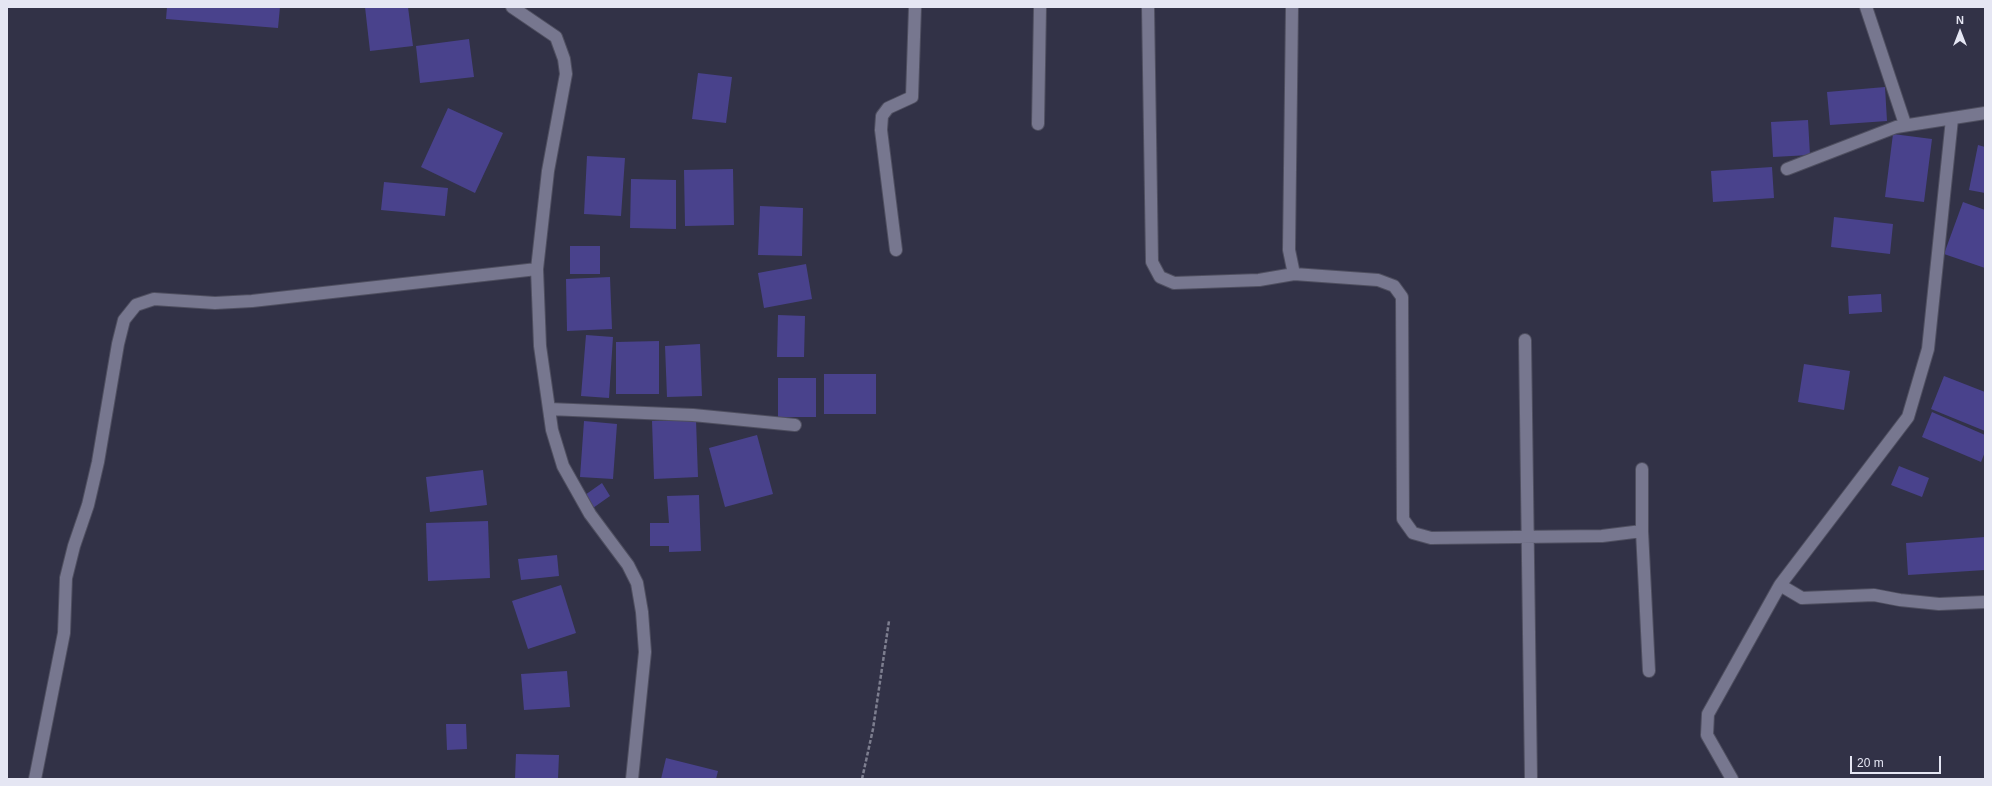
<!DOCTYPE html>
<style>
body{margin:0}
#map{position:relative;width:1992px;height:786px;overflow:hidden;background:#323247;font-family:Arial,sans-serif}
canvas{display:block}
.frame{position:absolute;inset:0;border:8px solid #e5e6f3;pointer-events:none}
.north{position:absolute;left:1940px;top:12px;width:40px;height:40px;-webkit-text-stroke:3px #323247;paint-order:stroke;rotate:0deg;font-size:11px;font-weight:700;line-height:16px;text-align:center;color:#e5e6f3}
.north::after{content:'';display:block;margin:auto;width:14px;height:18px;background:#e5e6f3;clip-path:polygon(50% 0,100% 100%,50% 72%,0 100%)}
.scale{position:absolute;left:1850px;top:756px;width:91px;height:18px;box-sizing:border-box;border:2px solid #e5e6f3;border-top:0;padding-left:5px;font-size:12px;line-height:14px;white-space:nowrap;color:#e5e6f3;-webkit-text-stroke:3px #323247;paint-order:stroke}
</style>
<div id="map">
<canvas width="1992" height="786"></canvas>
<div class="frame"></div>
<div class="north">N</div>
<div class="scale">20 m</div>
</div>
<script>
const g = document.querySelector('canvas').getContext('2d');
g.lineJoin = 'round';
function fill(path, color) {
  g.fillStyle = color;
  g.fill(path, 'evenodd');
}
function toPath(rows) {
  const path = new Path2D();
  for (const r of rows) {
    path.moveTo(r[0], r[1]);
    for (let i = 2; i < r.length; i += 2) path.lineTo(r[i], r[i + 1]);
  }
  return path;
}
function strokePath(path, color, width, dash) {
  g.strokeStyle = color;
  g.lineWidth = width;
  g.lineCap = dash ? 'butt' : 'round';
  g.setLineDash(dash || []);
  g.stroke(path);
}
fill(toPath([
 [167,7,280,7,278,28,166,19],
 [365,7,408,7,413,46,370,51],
 [469,39,474,77,420,83,416,46],
 [698,73,732,77,726,123,692,119],
 [1885,87,1887,121,1830,125,1827,92],
 [448,108,503,133,475,193,421,167],
 [1808,120,1810,155,1773,157,1771,122],
 [1893,134,1932,139,1924,202,1885,197],
 [1978,145,1985,147,1985,193,1969,190],
 [587,156,625,158,621,216,584,214],
 [1772,167,1774,198,1713,202,1711,171],
 [733,169,734,225,685,226,684,170],
 [631,179,676,180,676,229,630,228],
 [384,182,448,188,445,216,381,210],
 [1963,202,1985,210,1985,268,1944,254],
 [760,206,803,208,802,256,758,255],
 [1834,217,1893,224,1890,254,1831,247],
 [570,246,600,246,600,274,570,274],
 [806,264,812,299,764,308,758,273],
 [610,277,612,329,567,331,566,279],
 [1881,294,1882,312,1849,314,1848,296],
 [778,315,805,316,804,357,777,357],
 [586,335,613,337,609,398,581,396],
 [659,341,659,394,616,394,616,342],
 [700,344,702,396,667,397,665,346],
 [1804,364,1850,371,1844,410,1798,402],
 [824,374,876,374,876,414,824,414],
 [1944,376,1985,392,1985,431,1931,409],
 [778,378,816,378,816,417,778,417],
 [1932,412,1985,435,1985,452,1981,462,1922,437],
 [696,420,698,477,654,479,652,421],
 [584,421,617,424,613,479,580,477],
 [757,435,773,494,725,507,709,448],
 [1899,466,1929,478,1922,497,1891,485],
 [483,470,487,505,430,512,426,477],
 [602,483,610,496,593,508,585,495],
 [699,495,701,551,669,552,669,546,650,546,650,523,669,523,667,496],
 [488,521,490,578,428,581,426,523],
 [1985,537,1985,570,1908,575,1906,543],
 [557,555,559,576,521,580,518,559],
 [561,585,576,633,528,649,512,601],
 [567,671,570,707,524,710,521,674],
 [446,724,466,724,467,749,447,750],
 [516,754,559,755,558,779,515,779],
 [666,758,718,771,716,779,661,779]
]), '#49428c');
const minor = toPath([
 [512,7,556,37,564,59,566,74,548,171,537,269,540,346,552,430,563,466,590,514,628,565,637,583,642,612,645,652,632,779],
 [1148,7,1152,262,1160,277,1174,283,1259,280,1294,274],
 [1292,7,1289,250,1294,274,1378,280,1394,286,1402,297,1403,519,1413,533,1431,538,1602,536,1642,531],
 [1866,7,1905,124],
 [1038,124,1040,7],
 [1787,169,1896,127,1985,113],
 [896,250,881,130,882,116,888,108,912,97,915,7],
 [1525,340,1531,779],
 [549,409,693,415,795,425],
 [1642,469,1642,531,1649,671],
 [1780,585,1908,417,1928,349,1952,119],
 [35,779,64,633,66,578,74,546,88,505,98,462,118,344,124,320,136,305,154,299,215,303,252,301,537,269],
 [1732,779,1707,735,1708,714,1780,585,1802,598,1874,595,1900,600,1939,604,1985,602]
]);
strokePath(minor, '#4f4f60', 14);
strokePath(toPath([
 [862,779,873,729,889,621]
]), '#7d7e8f', 2.5, [4, 2]);
strokePath(minor, '#77778f', 12);
</script>
